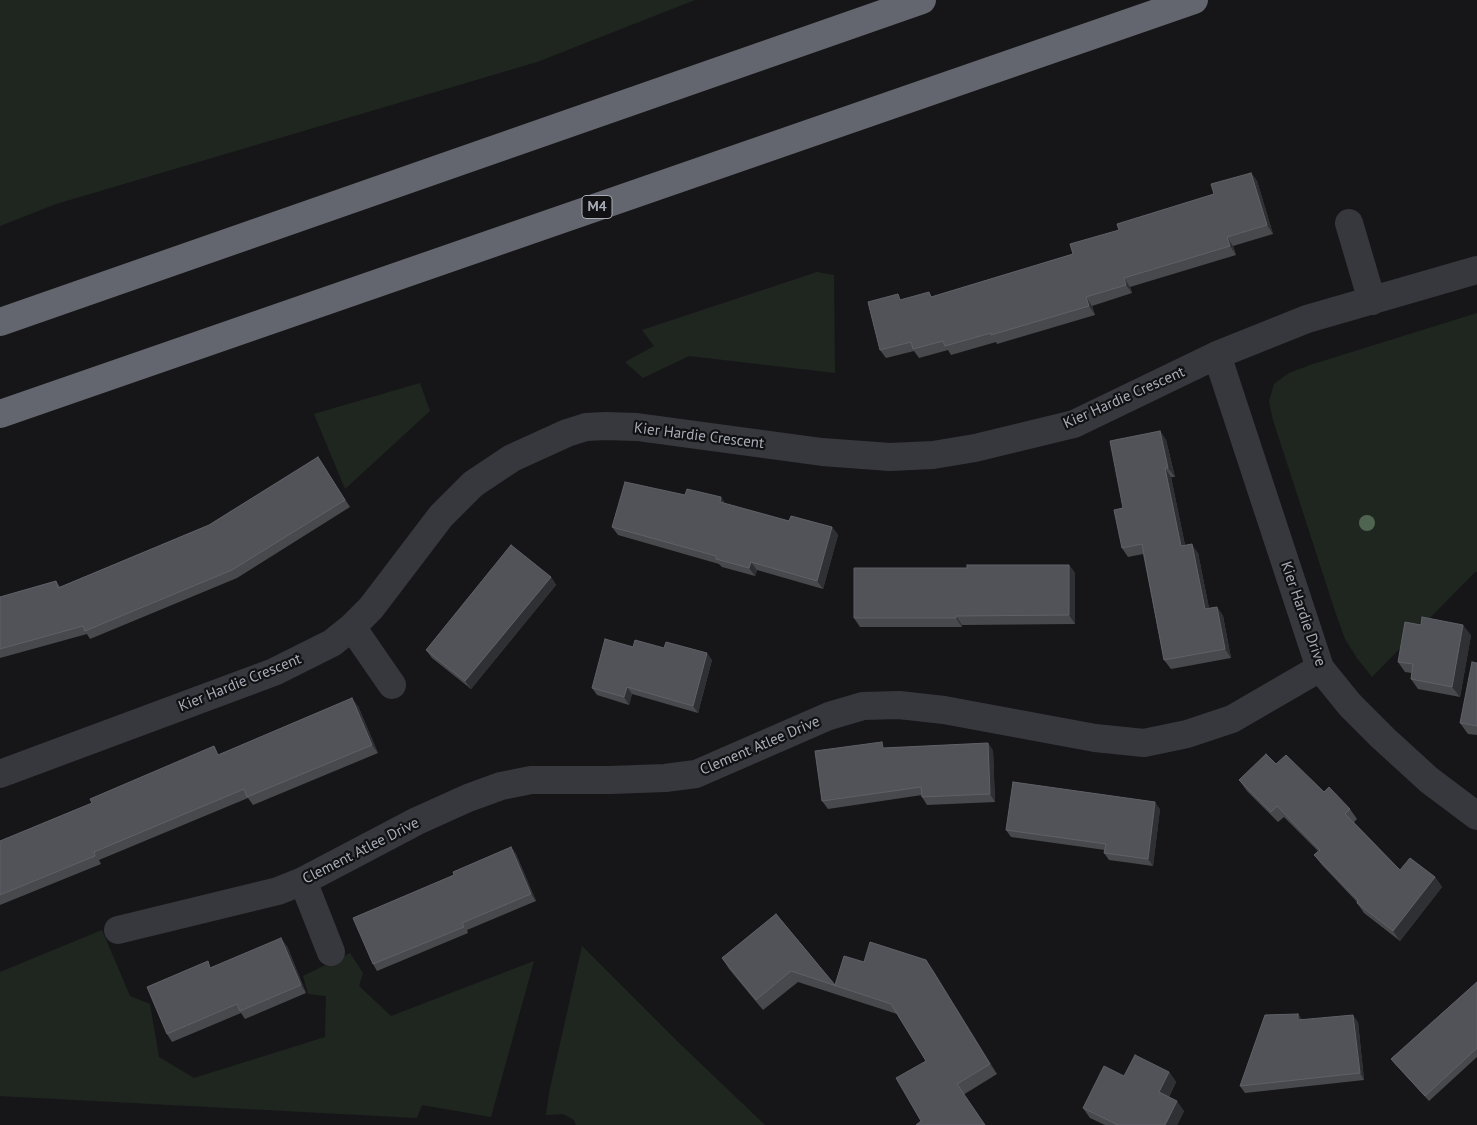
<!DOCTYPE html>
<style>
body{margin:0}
canvas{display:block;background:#161618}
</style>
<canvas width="1477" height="1125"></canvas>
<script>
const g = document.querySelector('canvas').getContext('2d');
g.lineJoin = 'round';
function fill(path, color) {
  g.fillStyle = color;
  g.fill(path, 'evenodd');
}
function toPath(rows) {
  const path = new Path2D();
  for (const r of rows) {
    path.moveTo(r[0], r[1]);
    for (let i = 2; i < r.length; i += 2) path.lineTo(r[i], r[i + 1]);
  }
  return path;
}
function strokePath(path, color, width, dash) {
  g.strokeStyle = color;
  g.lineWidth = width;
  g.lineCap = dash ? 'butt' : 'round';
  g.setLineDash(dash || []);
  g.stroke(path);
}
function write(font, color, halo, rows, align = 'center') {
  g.font = font + ' "PT Sans",sans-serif';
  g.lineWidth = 4.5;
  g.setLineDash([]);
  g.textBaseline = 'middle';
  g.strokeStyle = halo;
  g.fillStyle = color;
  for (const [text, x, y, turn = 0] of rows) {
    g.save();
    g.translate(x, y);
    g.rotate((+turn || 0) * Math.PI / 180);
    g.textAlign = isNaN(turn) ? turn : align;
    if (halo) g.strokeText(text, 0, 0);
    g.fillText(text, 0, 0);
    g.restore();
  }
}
fill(toPath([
 [0,0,695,0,537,62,56,204,0,226],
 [817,272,834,275,835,373,689,356,643,378,625,362,654,346,642,330],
 [1477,313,1477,572,1475,572,1372,677,1357,658,1345,639,1336,614,1273,420,1269,401,1274,384,1289,373,1310,365],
 [420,383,430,411,345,489,314,414],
 [102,930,130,996,150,1004,159,1057,194,1078,325,1037,326,996,308,994,303,976,350,953,363,973,359,986,391,1016,534,961,491,1117,422,1105,417,1118,0,1096,0,972],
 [582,946,676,1040,765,1125,576,1125,574,1120,563,1114,546,1115,550,1088]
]), '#1e261f');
strokePath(toPath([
 [1349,223,1372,301],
 [1217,355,1320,668,1350,705,1383,738,1429,780,1477,816],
 [352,627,392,685],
 [0,774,274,672,332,643,352,627,371,608,441,516,473,484,512,458,567,433,586,427,605,426,637,427,822,452,890,457,933,455,975,448,1074,424,1217,355,1307,319,1477,270],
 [303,881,331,952],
 [118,930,278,891,303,881,417,821,468,798,501,786,531,780,610,780,665,778,696,774,829,716,863,706,899,705,944,710,1095,738,1144,743,1187,734,1232,719,1320,668]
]), '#37383d', 28);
strokePath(toPath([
 [0,322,922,0],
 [0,414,1194,0]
]), '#63666e', 28);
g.fillStyle = '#506452';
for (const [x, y] of [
 [1367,523]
]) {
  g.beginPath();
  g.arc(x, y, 8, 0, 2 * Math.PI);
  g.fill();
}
fill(toPath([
 [1251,173,1257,181,1273,234,1233,246,1236,255,1130,287,1132,293,1092,306,1095,315,997,344,996,342,951,355,948,350,919,358,914,351,886,358,880,350,902,300,932,297,1073,254,1119,230,1214,194],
 [1160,431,1166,440,1175,477,1171,477,1185,545,1198,553,1209,608,1217,607,1223,616,1231,658,1171,669,1164,660,1143,554,1128,557,1122,548,1123,508],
 [318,457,350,507,237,578,90,639,87,634,0,658,0,597,56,581,60,587,209,525],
 [726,504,789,521,832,527,838,535,823,589,757,570,755,576,722,567,719,564,618,535,612,527],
 [1069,565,1075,573,1075,624,962,625,962,627,860,627,854,618,967,568],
 [551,577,556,585,471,689,432,658,426,650],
 [1471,635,1460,697,1418,689,1411,679,1412,673,1405,672,1398,662],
 [633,647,664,648,712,660,698,713,632,694,629,705,597,695,592,688],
 [1477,663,1477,735,1468,734,1460,723],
 [358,706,378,753,253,805,248,798,99,860,101,864,0,905,0,841,220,754],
 [988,743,993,751,995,802,927,805,922,797,922,795,828,809,822,801,886,748],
 [1276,764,1350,809,1357,819,1354,822,1400,870,1435,877,1442,887,1400,941,1364,913,1357,903,1357,902,1322,865,1314,855,1318,851,1284,817,1278,822,1247,791,1239,780],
 [1160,809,1153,866,1109,860,1104,853,1105,850,1011,837,1006,830],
 [511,847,516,854,536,901,467,930,468,933,377,971,373,964,454,875],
 [776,914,835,985,864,962,933,970,997,1074,921,1121,926,1061,897,1014,798,982,763,1010,729,969,722,958],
 [287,946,306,993,245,1019,241,1013,172,1042,167,1034,212,967],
 [1477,982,1477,1057,1429,1101,1395,1064,1391,1059],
 [1298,1014,1302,1020,1358,1022,1364,1080,1245,1093,1240,1086],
 [1169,1072,1176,1082,1169,1097,1184,1111,1177,1125,1105,1125,1090,1118,1083,1108,1124,1076]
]), '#47494d');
fill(toPath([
 [1251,173,1257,181,1273,234,1267,225],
 [1227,237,1233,246,1236,255,1230,246],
 [1124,278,1130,287,1132,293,1126,285],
 [1086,297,1092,306,1095,315,1089,306],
 [1160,431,1166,440,1175,477,1168,468],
 [1165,468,1171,477,1187,555,1181,546],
 [721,497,727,506,720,502],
 [832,527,838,535,823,589,817,581],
 [1192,544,1198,553,1211,618,1205,609],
 [751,562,757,570,755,576,749,568],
 [1069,565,1075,573,1075,624,1069,615],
 [551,577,556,585,471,689,465,681],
 [1217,607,1223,616,1231,658,1225,649],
 [956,616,962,625,962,627,956,618],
 [1463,625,1471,635,1460,697,1452,687],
 [707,653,712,660,698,713,693,706],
 [627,687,632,694,629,705,624,697],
 [352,698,358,706,378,753,372,745],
 [988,743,993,751,995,802,990,794],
 [1155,802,1160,809,1153,866,1148,859],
 [511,847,516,854,536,901,531,894],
 [1435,877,1442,887,1400,941,1393,931],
 [281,938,287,946,306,993,301,985],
 [926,960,933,970,997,1074,990,1064],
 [1298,1014,1303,1021,1298,1020],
 [1353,1015,1358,1022,1364,1080,1360,1073],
 [1169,1072,1176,1082,1166,1102,1159,1092],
 [1177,1101,1184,1111,1177,1125,1165,1125]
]), '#2f3033');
const building = toPath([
 [1251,173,1267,225,1227,237,1230,246,1124,278,1126,285,1086,297,1089,306,991,335,991,333,945,346,943,341,913,349,911,342,880,350,868,302,898,294,900,300,929,292,931,297,1073,254,1070,244,1119,230,1117,224,1214,194,1211,184,1251,173],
 [1160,431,1168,468,1165,468,1181,546,1192,544,1205,609,1217,607,1225,649,1164,660,1142,544,1122,548,1114,510,1123,508,1110,441,1160,431],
 [318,457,345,500,232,570,85,631,83,626,0,649,0,597,56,581,58,588,209,525,318,457],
 [625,482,685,495,687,489,721,497,720,502,789,521,791,516,832,527,817,581,751,562,749,568,716,559,716,556,612,527,625,482],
 [511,545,551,577,465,681,426,650,511,545],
 [967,565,1069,565,1069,615,956,616,956,618,854,618,854,568,967,568,967,565],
 [1422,617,1463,625,1452,687,1411,679,1413,664,1398,662,1405,622,1421,625,1422,617],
 [605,639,633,647,635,640,664,648,666,642,707,653,693,706,627,687,624,697,592,688,605,639],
 [1472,662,1477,663,1477,726,1460,723,1472,662],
 [352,698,372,745,247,797,244,789,94,852,95,856,0,895,0,841,92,803,90,799,214,746,218,755,352,698],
 [882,742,883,748,988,743,990,794,922,797,921,787,822,801,815,751,882,742],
 [1266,754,1276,764,1286,755,1324,792,1329,787,1350,809,1345,814,1400,870,1410,858,1435,877,1393,931,1357,903,1358,900,1314,855,1320,850,1277,806,1271,812,1239,780,1266,754],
 [1013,782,1155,802,1148,859,1104,853,1106,844,1006,830,1013,782],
 [511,847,531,894,462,923,464,927,373,964,353,918,454,875,453,872,511,847],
 [776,914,835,985,844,956,864,962,870,942,926,960,990,1064,957,1084,985,1125,916,1125,921,1121,896,1078,926,1061,891,1004,791,971,756,1000,722,958,776,914],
 [281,938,301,985,240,1011,237,1004,167,1034,147,987,208,961,210,968,281,938],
 [1477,982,1477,1048,1425,1096,1391,1059,1477,982],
 [1298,1014,1298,1020,1353,1015,1360,1073,1240,1086,1265,1015,1298,1014],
 [1135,1055,1169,1072,1159,1092,1177,1101,1165,1125,1118,1125,1083,1108,1104,1066,1124,1076,1135,1055]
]);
fill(building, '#525359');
strokePath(building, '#5f6168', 1);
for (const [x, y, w] of [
 [597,207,30]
]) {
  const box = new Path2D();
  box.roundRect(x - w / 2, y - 11.5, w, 23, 4);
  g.fillStyle = '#111113';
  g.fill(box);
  strokePath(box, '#a8adb8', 1);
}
write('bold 14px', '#a8adb8', null, [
 ["M4",597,207]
]);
write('15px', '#a8adb8', '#111113', [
 ["Kier Hardie Crescent",1124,398,-24],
 ["Kier Hardie Crescent",699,436,7],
 ["Kier Hardie Drive",1303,614,71],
 ["Kier Hardie Crescent",240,683,-22],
 ["Clement Atlee Drive",760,746,-23],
 ["Clement Atlee Drive",361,851,-27]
]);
</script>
